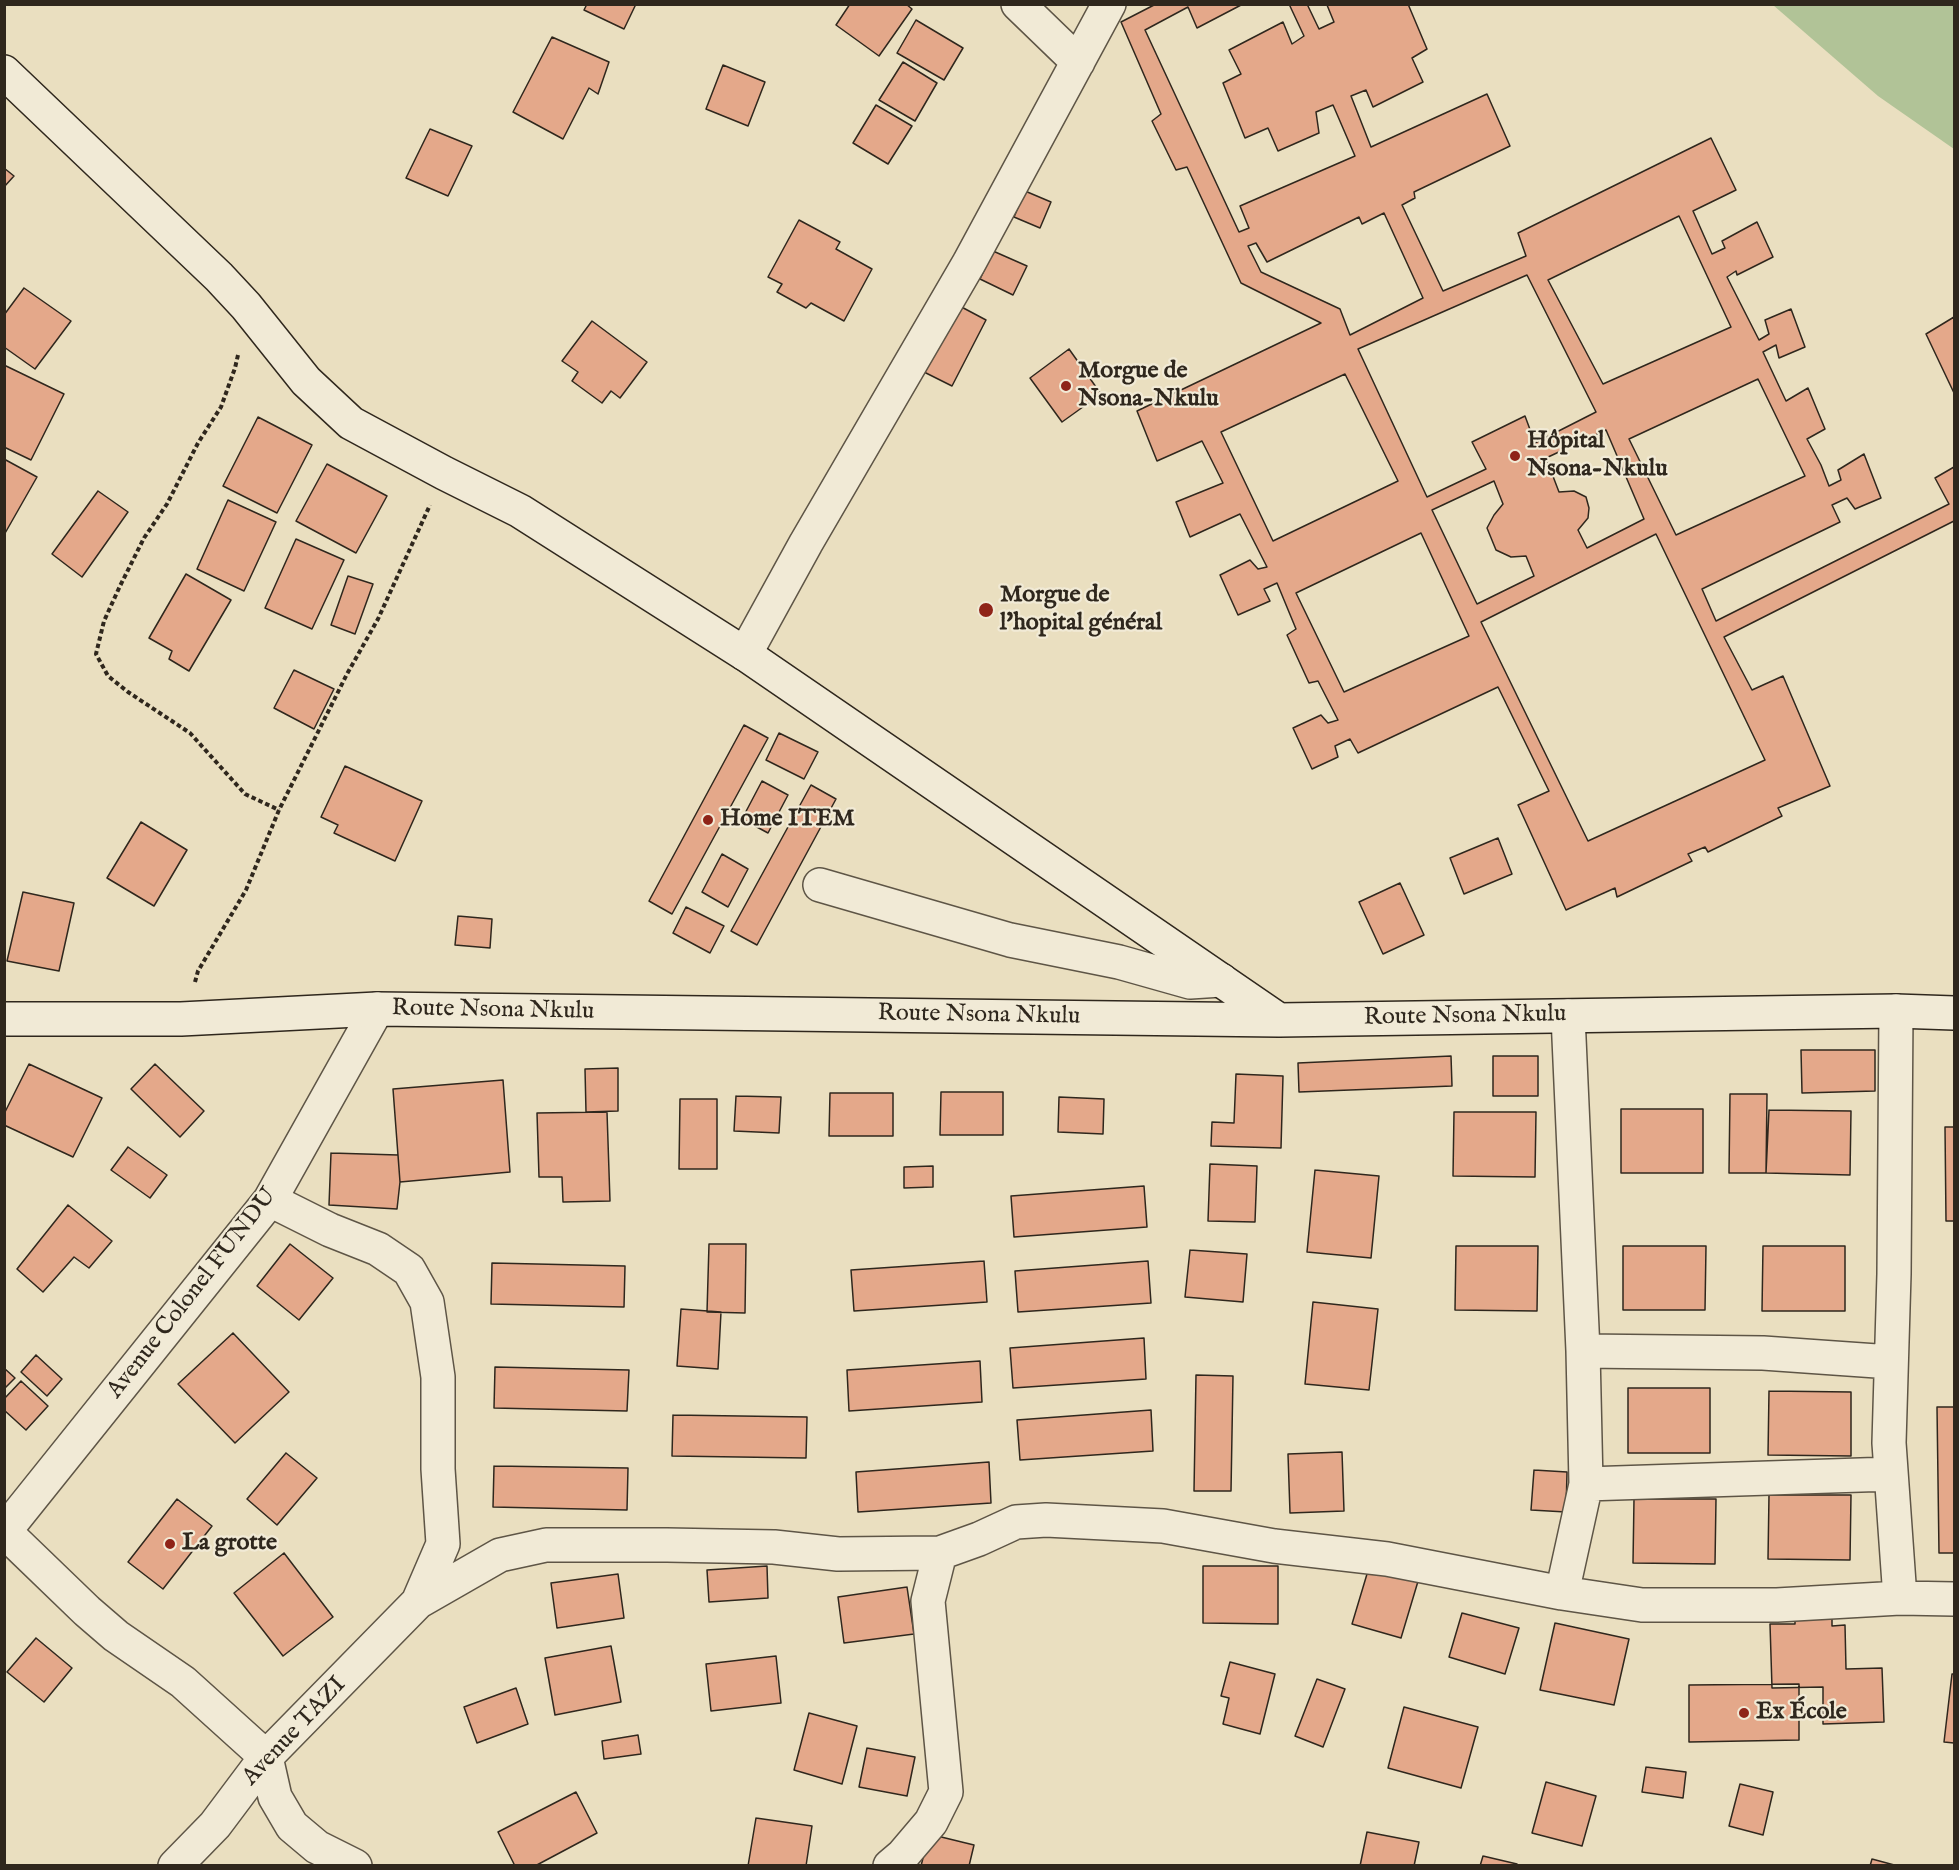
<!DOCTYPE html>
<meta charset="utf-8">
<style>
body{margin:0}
#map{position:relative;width:1959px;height:1870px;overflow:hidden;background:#eadfc0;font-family:"IM FELL English",serif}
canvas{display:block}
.frame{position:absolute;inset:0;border:6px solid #2f271d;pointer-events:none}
</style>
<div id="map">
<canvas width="1959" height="1870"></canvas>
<div class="frame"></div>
</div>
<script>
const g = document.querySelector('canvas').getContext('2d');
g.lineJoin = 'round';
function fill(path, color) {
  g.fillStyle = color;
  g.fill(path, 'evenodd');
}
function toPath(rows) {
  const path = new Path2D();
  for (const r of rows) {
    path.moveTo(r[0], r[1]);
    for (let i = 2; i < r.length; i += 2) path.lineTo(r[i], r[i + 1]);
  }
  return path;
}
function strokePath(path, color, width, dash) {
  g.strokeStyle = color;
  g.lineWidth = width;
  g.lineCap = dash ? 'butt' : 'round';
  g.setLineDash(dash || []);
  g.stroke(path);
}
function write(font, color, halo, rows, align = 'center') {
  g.font = font + ' "IM FELL English",serif';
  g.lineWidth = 4.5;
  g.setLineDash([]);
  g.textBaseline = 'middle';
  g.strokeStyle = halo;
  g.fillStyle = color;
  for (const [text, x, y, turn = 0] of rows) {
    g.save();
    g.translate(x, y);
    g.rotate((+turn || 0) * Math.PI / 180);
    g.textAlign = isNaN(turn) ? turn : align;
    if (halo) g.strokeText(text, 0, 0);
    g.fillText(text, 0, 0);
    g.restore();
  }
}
fill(toPath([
 [1773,5,1954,5,1954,149,1878,96]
]), '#b1c397');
const building = toPath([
 [587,4,636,4,624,29,584,10,587,4],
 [850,4,906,4,912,9,879,56,836,25,850,4],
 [1156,4,1243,4,1197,28,1188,7,1145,30,1239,232,1249,228,1240,206,1355,156,1333,105,1316,112,1319,133,1278,151,1268,128,1245,138,1223,83,1241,74,1229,50,1283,22,1292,44,1304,36,1289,4,1307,4,1319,29,1334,22,1327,5,1329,4,1408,4,1427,49,1412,58,1423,82,1373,107,1366,90,1351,96,1371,147,1487,94,1510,146,1414,192,1415,198,1402,205,1443,291,1526,256,1518,233,1711,138,1736,190,1693,211,1712,254,1725,248,1722,241,1757,222,1773,257,1737,275,1736,271,1727,277,1759,340,1769,334,1765,320,1791,309,1805,347,1779,358,1776,345,1763,352,1786,401,1808,388,1825,429,1807,439,1821,465,1829,486,1841,480,1838,470,1864,454,1881,498,1855,509,1847,498,1832,505,1840,522,1702,589,1716,621,1949,504,1935,478,1954,467,1954,521,1724,637,1752,690,1783,676,1830,786,1778,808,1782,816,1708,852,1705,847,1688,854,1692,861,1617,897,1615,888,1566,910,1518,805,1549,791,1498,687,1358,753,1350,739,1335,746,1338,757,1312,769,1293,728,1321,715,1328,723,1338,720,1318,681,1309,683,1287,635,1296,629,1277,583,1264,589,1270,601,1238,615,1220,575,1250,560,1258,569,1267,567,1240,514,1190,537,1176,502,1223,483,1202,441,1157,461,1137,411,1321,323,1241,283,1187,167,1176,170,1152,121,1161,114,1121,22,1156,4],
 [1384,213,1423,298,1350,335,1340,309,1261,272,1248,246,1256,243,1267,262,1359,217,1362,224,1384,213],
 [1679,216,1731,327,1603,384,1548,280,1679,216],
 [1527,275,1596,412,1535,443,1525,416,1472,442,1486,469,1427,497,1358,349,1527,275],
 [1345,374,1398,481,1273,541,1221,432,1345,374],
 [1758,379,1805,476,1676,535,1629,439,1758,379],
 [1606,430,1644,519,1587,548,1578,530,1588,518,1589,508,1586,497,1574,491,1559,492,1546,458,1606,430],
 [1494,481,1503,504,1494,515,1487,528,1496,550,1511,557,1526,556,1534,576,1477,604,1432,510,1494,481],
 [1421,533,1469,636,1344,692,1296,593,1421,533],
 [1656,534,1765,760,1588,841,1481,622,1656,534],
 [916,20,963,48,944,80,897,53,916,20],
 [552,37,609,62,598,94,589,88,563,139,513,112,552,37],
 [903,62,937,83,915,121,879,100,903,62],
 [723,65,765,82,748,126,706,109,723,65],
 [876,105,912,126,888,164,853,143,876,105],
 [430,129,472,146,448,196,406,178,430,129],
 [4,168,14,176,4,187,4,168],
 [1025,191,1051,202,1040,228,1014,217,1025,191],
 [799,220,840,242,836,249,872,269,844,321,811,303,806,308,777,292,782,284,768,277,799,220],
 [993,251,1027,266,1013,295,980,279,993,251],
 [24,288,71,321,35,369,4,347,4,315,24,288],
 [954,303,986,320,952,386,920,370,954,303],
 [1954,317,1954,393,1926,334,1954,317],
 [592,321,647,362,620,398,611,391,602,403,572,381,578,372,562,361,592,321],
 [1069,349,1101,394,1062,422,1030,378,1069,349],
 [4,365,64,394,31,460,4,447,4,365],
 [258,417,312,445,277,513,223,486,258,417],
 [4,459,37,477,4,535,4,459],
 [327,464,387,496,356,553,296,521,327,464],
 [98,491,128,512,82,577,52,554,98,491],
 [228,500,276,522,244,591,197,569,228,500],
 [296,539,344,560,312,629,265,608,296,539],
 [186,574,231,600,189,671,169,659,172,651,149,638,186,574],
 [348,576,373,584,355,634,331,625,348,576],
 [294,670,334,689,314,729,274,708,294,670],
 [744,725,768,738,672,914,649,901,744,725],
 [779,733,818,752,804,779,766,760,779,733],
 [345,766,422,801,395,861,334,833,338,825,321,817,345,766],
 [762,781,788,795,768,833,742,819,762,781],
 [811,785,836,799,757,945,731,931,811,785],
 [141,822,187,850,154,906,107,878,141,822],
 [1498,838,1512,874,1464,894,1450,858,1498,838],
 [722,854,748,869,728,907,702,892,722,854],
 [1400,883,1424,935,1383,954,1359,902,1400,883],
 [23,892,74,903,59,971,7,961,23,892],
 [686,907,724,926,710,953,673,933,686,907],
 [458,916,492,919,490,948,455,945,458,916],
 [1801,1050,1875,1050,1875,1091,1802,1093,1801,1050],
 [1451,1056,1452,1086,1299,1092,1298,1063,1451,1056],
 [1493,1056,1538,1056,1538,1096,1493,1096,1493,1056],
 [29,1064,102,1098,73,1157,4,1125,4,1114,29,1064],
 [155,1064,204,1111,180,1137,131,1089,155,1064],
 [618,1068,618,1111,586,1112,585,1069,618,1068],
 [1236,1074,1283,1076,1281,1148,1211,1146,1212,1122,1234,1123,1236,1074],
 [503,1080,510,1172,400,1182,393,1089,503,1080],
 [941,1092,1003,1092,1003,1135,940,1135,941,1092],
 [830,1093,893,1093,893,1136,829,1136,830,1093],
 [1730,1094,1767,1094,1766,1173,1729,1173,1730,1094],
 [736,1096,781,1097,779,1133,734,1131,736,1096],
 [1059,1097,1104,1099,1103,1134,1058,1132,1059,1097],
 [680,1099,717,1099,717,1169,679,1169,680,1099],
 [1621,1109,1703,1109,1703,1173,1621,1173,1621,1109],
 [1769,1110,1851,1111,1850,1175,1766,1173,1769,1110],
 [607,1112,610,1201,563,1202,562,1177,539,1177,537,1113,607,1112],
 [1454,1112,1536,1112,1535,1177,1453,1176,1454,1112],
 [1945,1127,1954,1127,1954,1221,1946,1221,1945,1127],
 [128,1147,167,1175,150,1198,111,1170,128,1147],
 [331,1153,398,1155,400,1182,397,1209,329,1205,331,1153],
 [1210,1164,1257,1166,1255,1222,1208,1221,1210,1164],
 [933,1166,933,1187,904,1188,904,1167,933,1166],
 [1315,1170,1379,1176,1371,1258,1307,1252,1315,1170],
 [1144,1186,1147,1227,1014,1237,1011,1196,1144,1186],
 [68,1205,112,1241,89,1268,74,1257,43,1292,17,1269,68,1205],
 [290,1244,333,1278,299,1320,257,1286,290,1244],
 [709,1244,746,1244,745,1313,707,1312,709,1244],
 [1456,1246,1538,1246,1537,1311,1455,1310,1456,1246],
 [1623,1246,1706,1246,1705,1310,1623,1310,1623,1246],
 [1763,1246,1845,1246,1845,1311,1762,1311,1763,1246],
 [1190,1250,1247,1254,1243,1302,1185,1297,1190,1250],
 [984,1261,987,1302,854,1311,851,1270,984,1261],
 [1148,1261,1151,1303,1018,1312,1015,1271,1148,1261],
 [492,1263,625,1266,624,1307,491,1304,492,1263],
 [1313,1302,1378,1309,1369,1390,1305,1384,1313,1302],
 [681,1309,721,1312,718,1369,677,1366,681,1309],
 [233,1333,289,1392,235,1443,178,1384,233,1333],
 [1144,1338,1146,1379,1013,1388,1010,1348,1144,1338],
 [36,1355,62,1379,47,1396,21,1372,36,1355],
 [980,1361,982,1402,849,1411,847,1370,980,1361],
 [495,1367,629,1370,627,1411,494,1408,495,1367],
 [4,1368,15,1378,4,1389,4,1368],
 [1196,1375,1233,1376,1231,1491,1194,1491,1196,1375],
 [21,1381,48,1406,26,1430,4,1410,4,1399,21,1381],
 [1628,1388,1710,1388,1710,1453,1628,1453,1628,1388],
 [1769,1391,1851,1392,1851,1456,1768,1455,1769,1391],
 [1937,1407,1954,1407,1954,1553,1939,1553,1937,1407],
 [1151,1410,1153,1451,1020,1460,1017,1420,1151,1410],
 [673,1415,807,1417,806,1458,672,1456,673,1415],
 [1342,1452,1344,1511,1290,1513,1288,1454,1342,1452],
 [286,1453,317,1478,277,1525,247,1499,286,1453],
 [989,1462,991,1503,858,1512,856,1472,989,1462],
 [494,1466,628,1468,627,1510,493,1507,494,1466],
 [1534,1470,1567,1472,1566,1512,1531,1510,1534,1470],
 [1769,1495,1851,1495,1850,1560,1768,1559,1769,1495],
 [177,1499,212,1526,163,1589,128,1562,177,1499],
 [1634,1499,1716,1499,1715,1564,1633,1563,1634,1499],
 [284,1553,333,1617,283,1656,234,1593,284,1553],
 [1370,1564,1419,1578,1401,1638,1352,1624,1370,1564],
 [767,1566,768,1598,709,1602,707,1570,767,1566],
 [1203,1566,1278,1566,1278,1624,1203,1623,1203,1566],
 [618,1574,624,1618,557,1628,551,1583,618,1574],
 [907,1587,914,1634,844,1643,838,1597,907,1587],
 [1832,1610,1832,1626,1845,1625,1846,1669,1882,1668,1884,1722,1823,1724,1823,1687,1772,1688,1770,1624,1795,1624,1795,1612,1832,1610],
 [1462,1613,1519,1628,1505,1674,1449,1657,1462,1613],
 [1555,1623,1629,1639,1614,1705,1540,1690,1555,1623],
 [36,1638,72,1668,44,1702,7,1672,36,1638],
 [611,1646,621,1702,555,1715,545,1658,611,1646],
 [776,1656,781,1703,711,1711,706,1664,776,1656],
 [1230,1662,1275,1674,1260,1734,1223,1724,1229,1698,1221,1696,1230,1662],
 [1952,1674,1954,1674,1954,1743,1944,1742,1952,1674],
 [1317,1679,1345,1689,1323,1747,1295,1736,1317,1679],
 [1799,1684,1799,1740,1689,1742,1689,1685,1799,1684],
 [516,1688,528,1724,477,1743,464,1707,516,1688],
 [1404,1707,1478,1727,1461,1788,1388,1768,1404,1707],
 [809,1713,857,1726,842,1784,794,1770,809,1713],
 [638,1735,641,1754,604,1759,602,1741,638,1735],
 [867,1748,915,1757,907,1796,859,1787,867,1748],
 [1646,1767,1686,1772,1683,1798,1642,1792,1646,1767],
 [1546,1782,1596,1796,1582,1846,1532,1833,1546,1782],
 [1740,1784,1773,1792,1763,1835,1729,1826,1740,1784],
 [576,1792,597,1833,535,1866,515,1866,498,1832,576,1792],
 [756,1818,812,1826,806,1866,748,1866,756,1818],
 [1367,1832,1419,1842,1414,1866,1360,1866,1367,1832],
 [929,1834,974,1845,969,1866,921,1866,929,1834],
 [1483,1856,1517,1864,1516,1866,1480,1866,1483,1856],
 [1872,1859,1898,1866,1870,1866,1872,1859]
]);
fill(building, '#e4a88a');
strokePath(building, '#2f271d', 1.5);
const street = toPath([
 [1018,4,1078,62],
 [745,654,806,543,969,263,1109,4],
 [820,885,1010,940,1119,962,1190,982,1221,980],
 [1896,1011,1894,1274,1889,1443,1900,1598],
 [270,1200,330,1230,378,1249,409,1270,427,1302,438,1377,438,1469,443,1544,418,1602,500,1555,546,1545,667,1545,774,1547,838,1554,940,1553,979,1539,1016,1522,1046,1520,1163,1526,1274,1546,1387,1559,1562,1593,1642,1605,1777,1605,1900,1598,1954,1599],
 [1583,1351,1763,1353,1891,1362],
 [1586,1484,1891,1474],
 [4,1531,87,1611,116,1636,183,1682,266,1757,275,1797,292,1826,317,1847,355,1866],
 [4,1532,270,1200,377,1009],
 [1562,1593,1586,1484,1583,1351,1568,1016],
 [175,1866,215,1825,266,1757,418,1602],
 [890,1866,903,1855,931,1822,946,1792,928,1601,940,1553]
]);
const secondary = toPath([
 [4,72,219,277,246,306,306,381,351,423,444,473,520,511,745,654,1279,1020],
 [4,1019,181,1019,377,1009,1279,1020,1896,1011,1954,1013]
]);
strokePath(street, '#5e5546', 36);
strokePath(secondary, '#2f271d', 36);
strokePath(toPath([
 [238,355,235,368,221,407,198,443,167,504,144,538,120,586,104,621,96,654,108,676,128,692,190,733,245,794,279,810],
 [195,982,198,971,246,890,279,810,347,674,378,619,430,505]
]), '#2f271d', 4, [4.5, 3]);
strokePath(street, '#f1ead6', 33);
strokePath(secondary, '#f1ead6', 33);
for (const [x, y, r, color] of [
 [1066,386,6,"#8f2418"],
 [1515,456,6,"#8f2418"],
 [986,610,8,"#8f2418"],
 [708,820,6,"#8f2418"],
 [170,1544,6,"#8f2418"],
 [1744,1713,6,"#8f2418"]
]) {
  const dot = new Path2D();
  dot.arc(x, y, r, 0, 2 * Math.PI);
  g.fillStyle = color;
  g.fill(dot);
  strokePath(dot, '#f1ead6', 2);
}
write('bold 24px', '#2f271d', '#f1ead6', [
 ["Morgue de",1078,372],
 ["Nsona-Nkulu",1078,400],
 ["Hôpital",1527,442],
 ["Nsona-Nkulu",1527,470],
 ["Morgue de",1000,596],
 ["l'hopital général",1000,624],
 ["Home ITEM",720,820],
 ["La grotte",182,1544],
 ["Ex École",1756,1713]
], 'left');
write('24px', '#2f271d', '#f1ead6', [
 ["Route Nsona Nkulu",493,1011,1],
 ["Route Nsona Nkulu",979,1016,1],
 ["Route Nsona Nkulu",1465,1017,-1],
 ["Avenue Colonel FUNDU",193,1294,-52],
 ["Avenue TAZI",295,1732,-47]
]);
</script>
